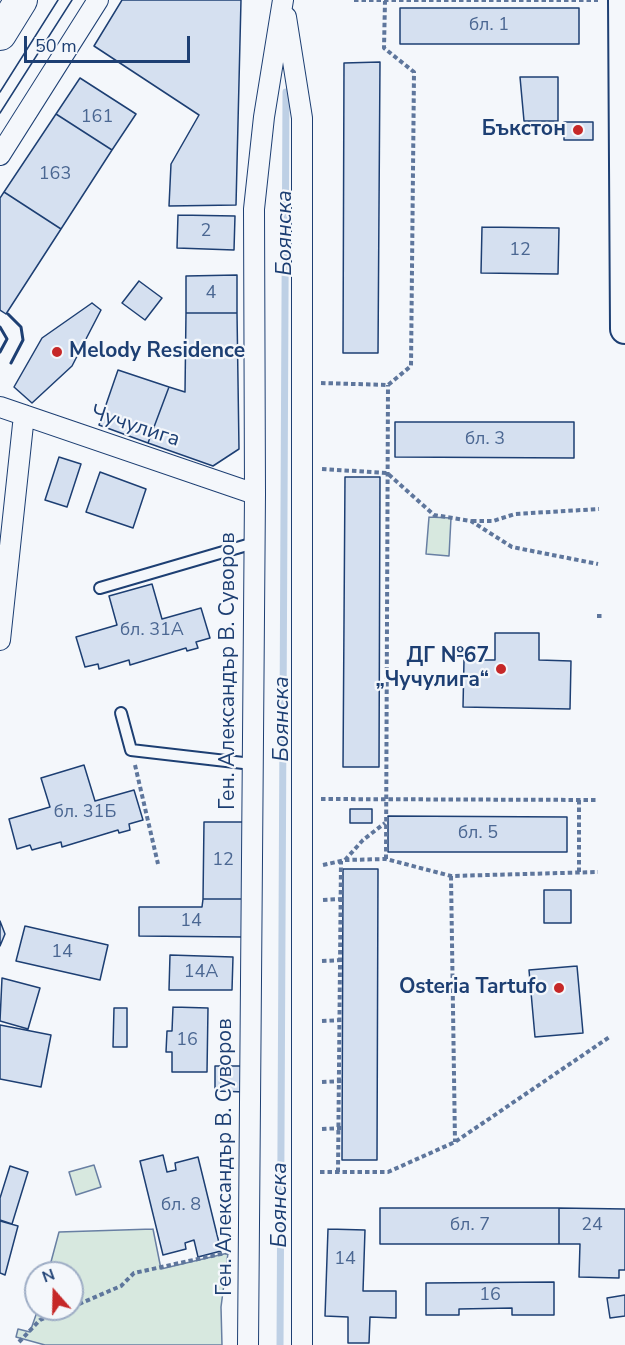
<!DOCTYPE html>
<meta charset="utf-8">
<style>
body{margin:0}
#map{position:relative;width:625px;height:1345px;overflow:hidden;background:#f4f7fb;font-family:"Nunito Sans",sans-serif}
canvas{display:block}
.north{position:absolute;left:24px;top:1261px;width:60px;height:60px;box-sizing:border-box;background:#f4f7fb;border:2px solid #9eadc5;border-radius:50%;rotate:340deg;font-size:16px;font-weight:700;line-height:24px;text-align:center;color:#1d3f73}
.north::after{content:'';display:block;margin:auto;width:21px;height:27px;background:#c62828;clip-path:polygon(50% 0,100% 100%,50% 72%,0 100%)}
.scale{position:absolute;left:24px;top:36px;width:166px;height:27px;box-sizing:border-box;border:3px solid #1d3f73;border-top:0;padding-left:8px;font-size:18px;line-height:21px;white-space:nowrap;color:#1d3f73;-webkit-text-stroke:4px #f4f7fb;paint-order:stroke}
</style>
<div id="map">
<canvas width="625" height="1345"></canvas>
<div class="north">N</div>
<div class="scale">50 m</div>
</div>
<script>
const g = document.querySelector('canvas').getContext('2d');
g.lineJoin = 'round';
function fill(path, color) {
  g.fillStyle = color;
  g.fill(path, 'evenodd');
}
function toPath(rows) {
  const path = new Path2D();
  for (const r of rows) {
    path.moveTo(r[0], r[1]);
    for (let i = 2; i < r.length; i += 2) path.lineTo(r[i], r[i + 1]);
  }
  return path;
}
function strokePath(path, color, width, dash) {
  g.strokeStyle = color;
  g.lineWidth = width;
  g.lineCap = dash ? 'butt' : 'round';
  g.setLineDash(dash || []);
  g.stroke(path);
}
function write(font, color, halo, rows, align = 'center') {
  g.font = font + ' "Nunito Sans",sans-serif';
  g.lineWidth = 4.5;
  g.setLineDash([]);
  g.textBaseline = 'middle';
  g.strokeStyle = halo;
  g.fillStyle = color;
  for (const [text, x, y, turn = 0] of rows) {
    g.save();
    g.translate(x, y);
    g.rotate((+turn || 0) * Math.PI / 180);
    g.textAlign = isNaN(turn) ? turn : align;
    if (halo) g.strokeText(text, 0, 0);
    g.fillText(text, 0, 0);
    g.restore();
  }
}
const green = toPath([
 [429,517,451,518,449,556,426,554,429,517],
 [94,1165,101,1187,76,1195,69,1172,94,1165],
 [153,1229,161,1269,228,1253,221,1307,222,1345,45,1345,16,1337,18,1329,30,1332,38,1309,72,1309,72,1273,48,1273,59,1232,153,1229]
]);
fill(green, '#d7e8df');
strokePath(green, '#687fa3', 1.5);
strokePath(toPath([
 [280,1345,286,92]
]), '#bed0e5', 7);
const building = toPath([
 [122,0,241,0,236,205,169,206,171,164,199,115,94,46,122,0],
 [400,8,579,8,579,44,400,44,400,8],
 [380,62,378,353,343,353,344,63,380,62],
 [520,77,558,77,558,121,524,121,520,77],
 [80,78,136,114,112,150,56,114,80,78],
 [56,114,112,150,61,229,4,192,56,114],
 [564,122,593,122,593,140,564,140,564,122],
 [4,192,61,229,6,314,0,310,0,198,4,192],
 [178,215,235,216,234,250,177,248,178,215],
 [482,227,559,228,558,274,481,273,482,227],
 [237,275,237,313,186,313,186,276,237,275],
 [139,281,162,298,145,320,122,303,139,281],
 [92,303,101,310,72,366,32,403,14,387,42,338,92,303],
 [186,313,237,313,239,449,213,466,148,443,169,387,185,392,186,313],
 [118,370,169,387,148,443,99,425,118,370],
 [395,422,574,422,574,458,395,457,395,422],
 [59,457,81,464,67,507,45,500,59,457],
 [100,472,146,489,133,528,86,512,100,472],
 [345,477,380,477,379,767,343,767,345,477],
 [152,584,162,619,201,608,210,638,196,642,198,648,187,651,186,648,130,665,129,660,99,669,98,664,85,667,76,637,117,625,109,596,152,584],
 [495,633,539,633,539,660,571,661,570,709,463,707,464,660,495,660,495,633],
 [84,765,95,801,134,790,143,820,129,824,130,830,119,833,118,830,62,847,61,842,32,850,30,845,17,849,9,819,50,807,41,778,84,765],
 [350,809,372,809,372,823,350,823,350,809],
 [388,816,567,817,567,852,388,852,388,816],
 [204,822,244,822,243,899,203,899,204,822],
 [343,869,378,869,377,1160,342,1160,343,869],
 [544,890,571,890,571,923,544,923,544,890],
 [203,899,243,899,242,937,139,936,139,907,202,907,203,899],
 [0,921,5,934,0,946,0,921],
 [25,926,108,945,100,980,16,961,25,926],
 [170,955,233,957,232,990,169,990,170,955],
 [577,966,583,1033,535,1037,529,970,577,966],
 [2,978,40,988,28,1029,0,1021,2,978],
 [173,1007,208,1008,207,1072,172,1072,172,1052,166,1052,167,1031,172,1031,173,1007],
 [114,1008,127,1008,127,1047,113,1047,114,1008],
 [0,1025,51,1035,41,1087,0,1079,0,1025],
 [215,1066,246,1066,245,1092,215,1091,215,1066],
 [163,1155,167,1172,176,1170,175,1163,198,1157,221,1251,198,1257,194,1240,185,1243,186,1249,163,1255,140,1161,163,1155],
 [10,1166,28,1172,12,1224,0,1220,0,1198,10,1166],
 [380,1208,559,1208,559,1244,380,1244,380,1208],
 [559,1208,625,1209,625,1270,619,1270,619,1278,579,1277,580,1244,559,1244,559,1208],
 [0,1221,18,1226,5,1275,0,1273,0,1221],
 [328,1229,365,1230,363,1291,396,1291,396,1318,370,1317,369,1343,348,1343,348,1317,325,1316,328,1229],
 [554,1282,554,1315,512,1315,512,1308,459,1309,459,1315,426,1315,426,1283,554,1282],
 [625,1295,625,1316,610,1318,607,1298,625,1295]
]);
fill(building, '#d5e0f0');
strokePath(building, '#1d3f73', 1.5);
const lane = toPath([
 [100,588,254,543],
 [121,713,131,750,252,764]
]);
const street = toPath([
 [286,17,302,118,302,1345],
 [0,155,98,0],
 [0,407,255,494],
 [0,640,24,415],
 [248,1345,255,494,254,209,264,117,283,0]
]);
const secondary = toPath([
 [623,0,625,329]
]);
const primary = toPath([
 [0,34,21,0]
]);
strokePath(lane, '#1d3f73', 14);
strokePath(street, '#1d3f73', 22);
strokePath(secondary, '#1d3f73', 32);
strokePath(primary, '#1d3f73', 34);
strokePath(toPath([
 [354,0,598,0],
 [321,383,388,385,411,366,414,72,384,48,385,1],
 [322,469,387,473,434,515,471,521,512,547,598,564],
 [472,521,493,521,515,514,599,509],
 [597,616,602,616],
 [135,765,158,864],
 [321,799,596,800],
 [579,800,579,872],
 [386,859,388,385],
 [345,860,363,840,385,823],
 [323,865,345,860,386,859,451,876,598,872],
 [451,876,455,1142],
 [323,900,342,899],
 [322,961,343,960],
 [322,1021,342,1020],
 [322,1082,342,1081],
 [322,1129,342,1128],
 [320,1172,388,1172,455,1142,611,1036],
 [338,1172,341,861],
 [72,1307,121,1286,134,1273,230,1252],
 [19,1342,40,1320,66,1309]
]), '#5e769c', 4, [4.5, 3]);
strokePath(lane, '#f4f7fb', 10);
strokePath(street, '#f4f7fb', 20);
strokePath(secondary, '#f4f7fb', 28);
strokePath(primary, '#f4f7fb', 32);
strokePath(toPath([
 [0,92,58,0],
 [0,113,72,0]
]), '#1d3f73', 1.5);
strokePath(toPath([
 [8,314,21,327,23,340,11,363],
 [0,327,7,339,0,352]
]), '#1d3f73', 3);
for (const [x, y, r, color] of [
 [578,130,6,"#c62828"],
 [57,352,6,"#c62828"],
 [501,669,6,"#c62828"],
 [559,988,6,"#c62828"]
]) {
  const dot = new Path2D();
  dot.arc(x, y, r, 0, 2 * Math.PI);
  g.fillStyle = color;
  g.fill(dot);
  strokePath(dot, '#f4f7fb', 2);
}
write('18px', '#4b6792', null, [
 ["бл. 1",489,26],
 ["161",97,118],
 ["163",55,175],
 ["2",206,232],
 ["12",520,251],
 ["4",211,294],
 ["бл. 3",485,440],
 ["бл. 31А",152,631],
 ["бл. 31Б",85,813],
 ["бл. 5",478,834],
 ["12",223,861],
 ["14",191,922],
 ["14",62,953],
 ["14А",201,973],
 ["16",187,1041],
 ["бл. 8",181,1206],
 ["бл. 7",470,1226],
 ["24",592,1226],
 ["14",345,1260],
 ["16",490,1296]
]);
write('bold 21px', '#1d3f73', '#f4f7fb', [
 ["Бъкстон",566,130],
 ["Melody Residence",69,352,"left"],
 ["ДГ №67",489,657],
 ["„Чучулига“",489,681],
 ["Osteria Tartufo",547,988]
], 'right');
write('21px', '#1d3f73', '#f4f7fb', [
 ["Чучулига",135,427,18],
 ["Ген. Александър В. Суворов",229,671,-90],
 ["Ген. Александър В. Суворов",226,1157,-90]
]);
write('italic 22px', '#1d3f73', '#f4f7fb', [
 ["Боянска",286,233,-90],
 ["Боянска",283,719,-90],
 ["Боянска",281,1205,-90]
]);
</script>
